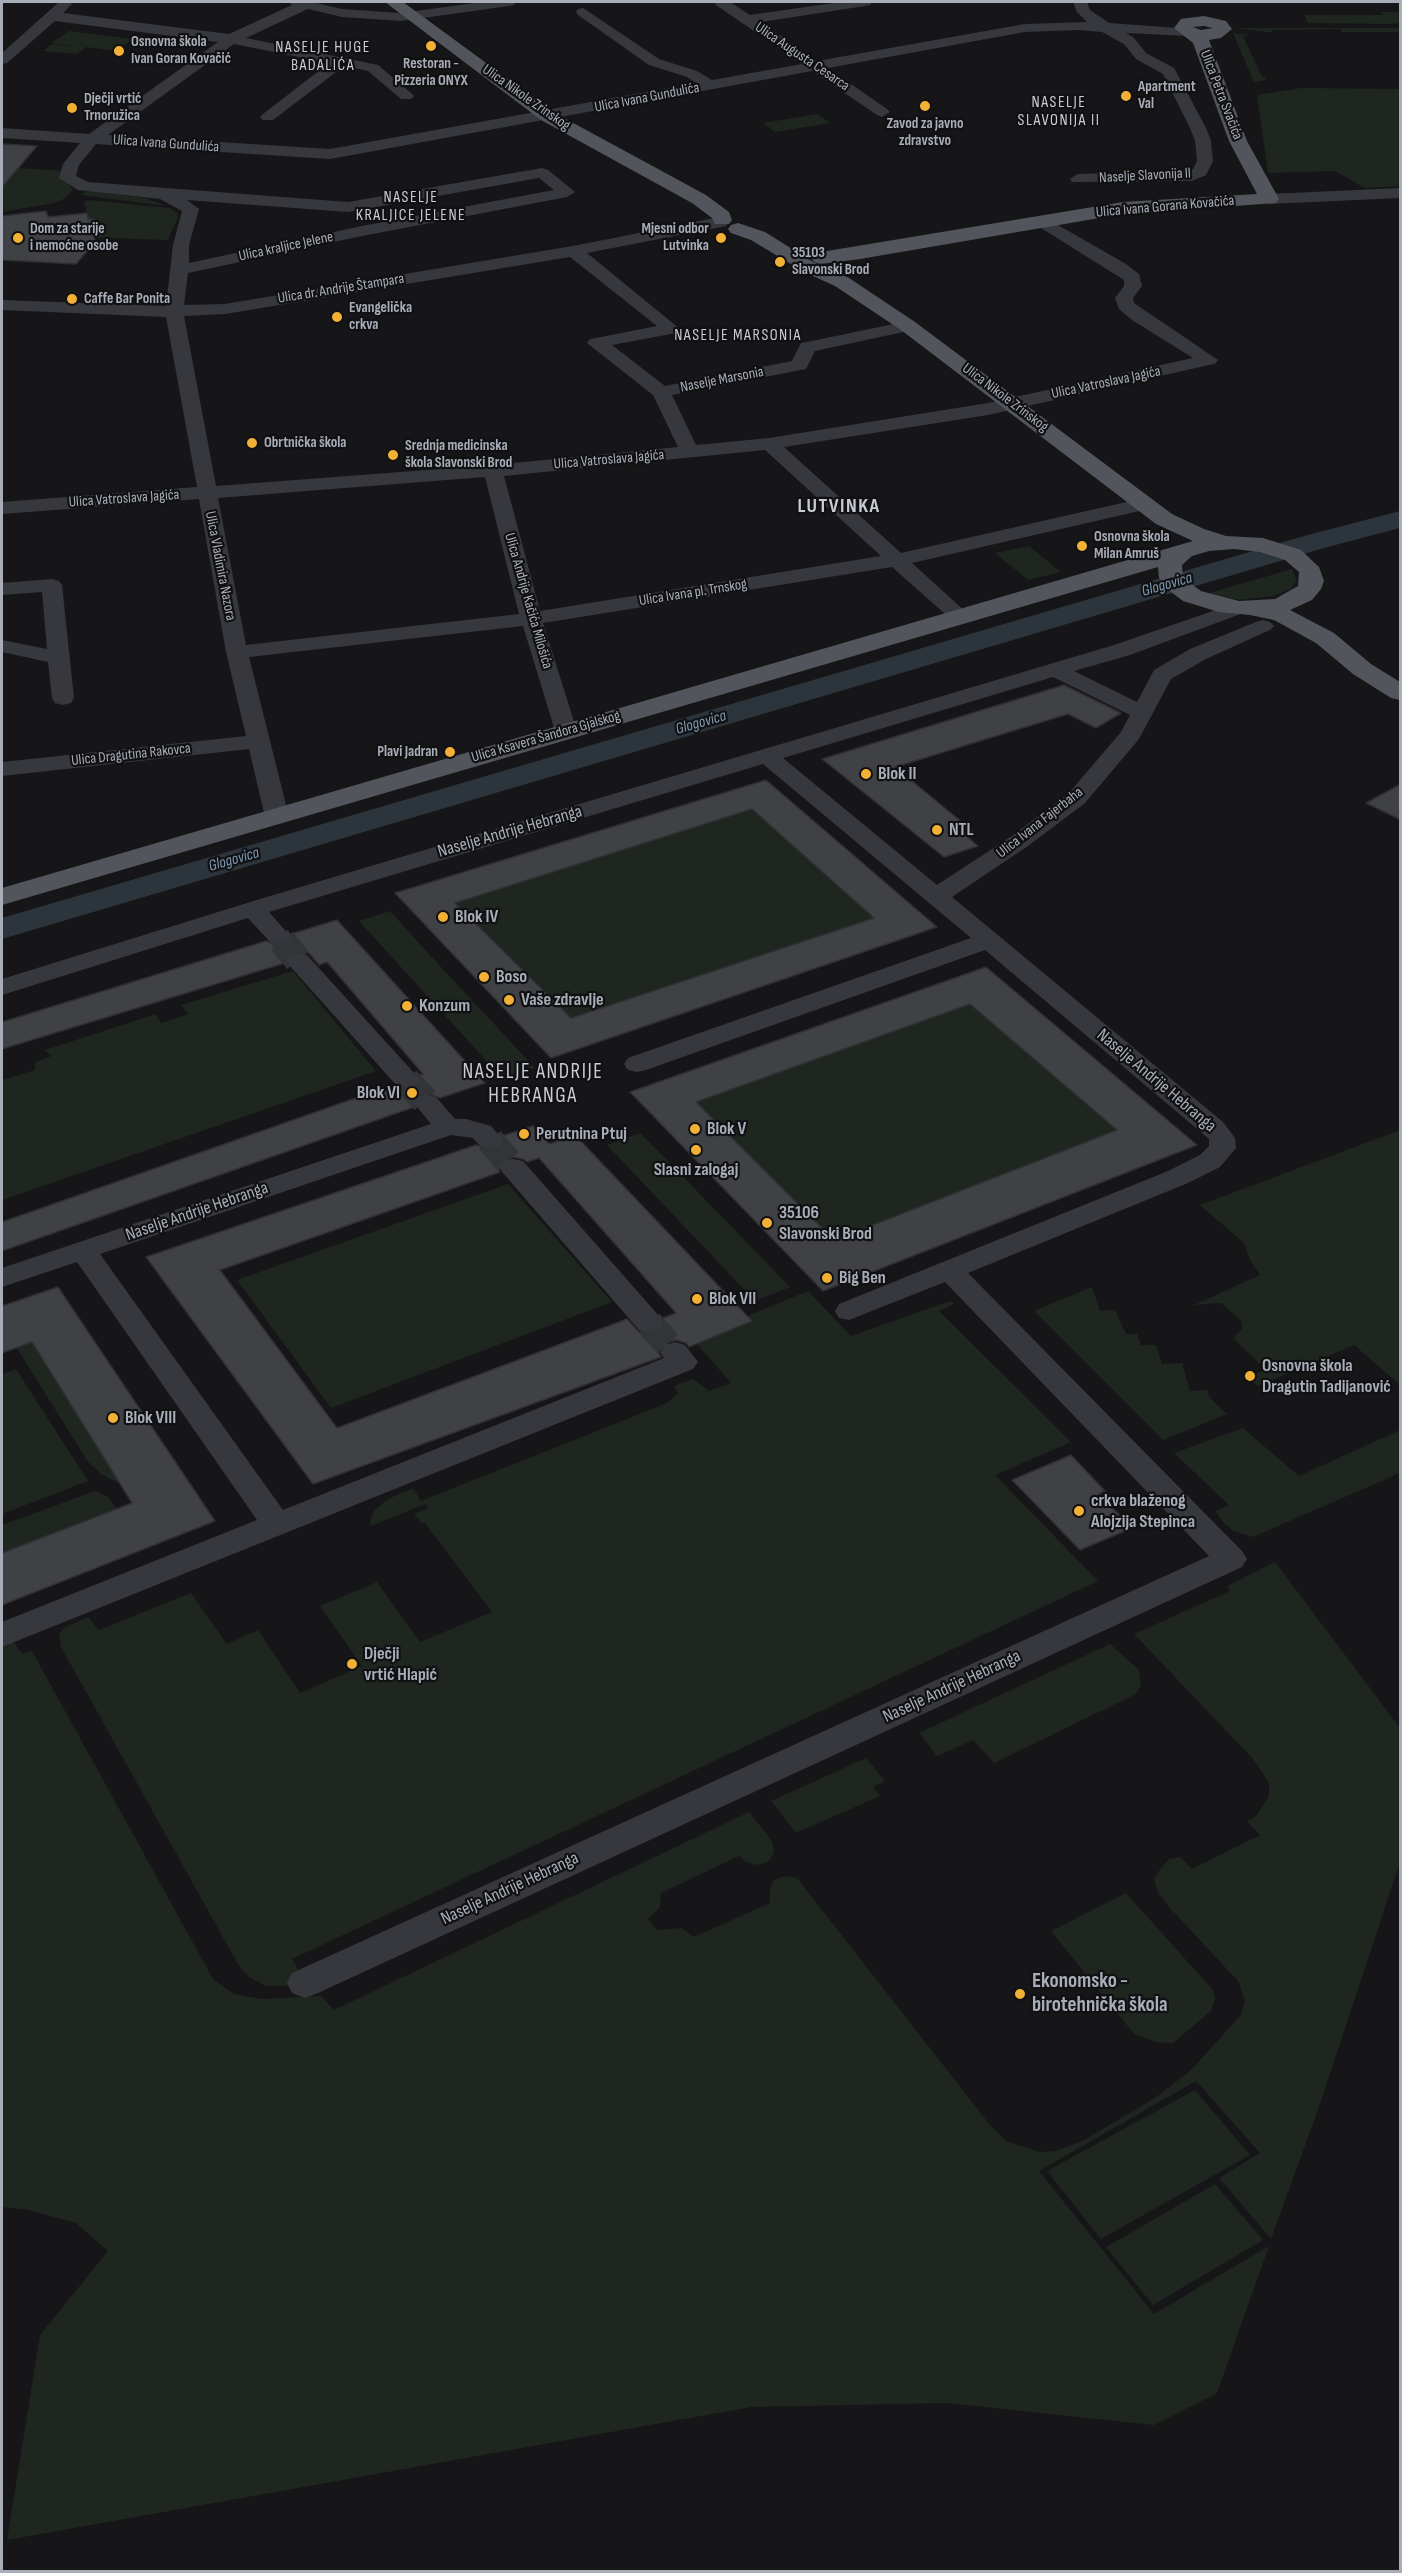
<!DOCTYPE html>
<meta charset="utf-8">
<style>
body{margin:0}
#map{position:relative;width:1402px;height:2573px;overflow:hidden;background:#161618;font-family:"Sofia Sans Condensed",sans-serif}
canvas{display:block}
.frame{position:absolute;inset:0;border:3px solid #a8adb8;pointer-events:none}
</style>
<div id="map">
<canvas width="1402" height="2573"></canvas>
<div class="frame"></div>
</div>
<script>
const g = document.querySelector('canvas').getContext('2d');
g.lineJoin = 'round';
function fill(path, color) {
  g.fillStyle = color;
  g.fill(path, 'evenodd');
}
function toPath(rows) {
  const path = new Path2D();
  for (const r of rows) {
    path.moveTo(r[0], r[1]);
    for (let i = 2; i < r.length; i += 2) path.lineTo(r[i], r[i + 1]);
  }
  return path;
}
function strokePath(path, color, width, dash) {
  g.strokeStyle = color;
  g.lineWidth = width;
  g.lineCap = dash ? 'butt' : 'round';
  g.setLineDash(dash || []);
  g.stroke(path);
}
function write(font, color, halo, rows, align = 'center') {
  g.font = font + ' "Sofia Sans Condensed",sans-serif';
  g.lineWidth = 4.5;
  g.setLineDash([]);
  g.textBaseline = 'middle';
  g.strokeStyle = halo;
  g.fillStyle = color;
  for (const [text, x, y, turn = 0] of rows) {
    g.save();
    g.translate(x, y);
    g.rotate((+turn || 0) * Math.PI / 180);
    g.textAlign = isNaN(turn) ? turn : align;
    if (halo) g.strokeText(text, 0, 0);
    g.fillText(text, 0, 0);
    g.restore();
  }
}
fill(toPath([
 [1381,12,1400,12,1400,22,1393,24,1308,23,1304,15,1383,15],
 [1234,28,1400,28,1400,32,1342,32,1340,29,1272,30,1273,32,1266,32],
 [69,31,133,39,116,51,86,47,77,54,43,51,52,44,82,48,51,43],
 [1233,33,1252,35,1243,36,1262,77,1266,77,1266,80,1254,82],
 [1301,88,1400,89,1400,186,1365,188,1335,171,1268,173,1257,95],
 [818,114,830,123,775,132,763,123],
 [18,168,65,171,64,180,73,189,66,198,54,203,2,212,2,187],
 [88,191,145,198,167,206,80,195],
 [88,200,170,208,177,213,178,217,168,240,80,237,83,232,97,231,94,219,88,219,84,202],
 [1029,546,1061,572,1028,580,995,553],
 [1292,569,1297,581,1291,589,1274,596,1238,600,1209,593],
 [754,798,893,923,868,920,578,1015,561,1035,561,1008,458,906,451,908,454,892,463,900,743,812],
 [390,911,428,953,535,1068,503,1079,359,921],
 [293,971,376,1071,2,1200,2,1080,35,1070,35,1063,51,1056,45,1050,156,1014,161,1023,189,1014,181,1005],
 [980,990,981,1013,1108,1123,1129,1115,1155,1137,1103,1136,849,1234,830,1262,825,1232,706,1112,687,1119,681,1100],
 [1400,1130,1400,1385,1354,1345,1258,1386,1248,1378,1265,1369,1233,1338,1242,1329,1241,1321,1221,1303,1194,1305,1260,1275,1250,1260,1244,1243,1200,1205],
 [640,1133,666,1159,790,1287,755,1301,607,1145],
 [508,1184,612,1302,331,1408,237,1280],
 [1092,1287,1100,1311,1115,1310,1126,1334,1137,1334,1141,1345,1156,1345,1162,1364,1182,1363,1190,1391,1207,1390,1210,1398,1227,1414,1163,1440,1034,1311],
 [808,1291,851,1336,950,1301,954,1304,939,1311,1071,1442,995,1475,1098,1581,292,1959,304,1979,285,1986,266,1986,249,1977,239,1966,61,1647,59,1634,65,1627,88,1617,99,1630,191,1593,227,1644,258,1630,300,1693,362,1666,320,1606,377,1582,420,1642,492,1612,424,1522,421,1523,414,1514,428,1508,426,1504,371,1526,370,1520,374,1511,388,1499,413,1488,421,1501,667,1403,678,1393,674,1386,693,1379,709,1391,731,1383,697,1344,751,1321,747,1316],
 [32,1342,120,1484,101,1474,88,1462,16,1347],
 [16,1369,88,1481,2,1514,2,1374],
 [1243,1428,1299,1476,1400,1430,1400,1473,1253,1537,1234,1531,1223,1522,1215,1511,1229,1505,1174,1453],
 [95,1491,108,1497,117,1509,2,1553,2,1525],
 [1275,1562,1400,1728,1400,1862,1319,2107,1271,2239,1219,2178,1260,2153,1196,2081,1039,2171,1154,2314,1269,2246,1217,2393,1154,2425,947,2403,751,2407,7,2540,40,2335,108,2251,76,2223,28,2210,2,2207,2,1647,14,1642,22,1654,32,1651,213,1979,234,1994,262,1999,321,1996,334,2010,749,1812,772,1841,774,1852,769,1861,758,1865,746,1862,739,1856,661,1893,660,1907,648,1919,657,1930,682,1928,694,1937,770,1903,770,1889,774,1880,785,1876,797,1878,990,2125,1006,2141,1040,2152,1056,2151,1084,2140,1155,2098,1190,2071,1240,2016,1245,2001,1238,1981,1170,1908,1158,1893,1154,1879,1161,1868,1169,1859,1180,1857,1192,1869,1260,1835,1247,1821,1256,1816,1269,1796,1269,1783,1253,1759,1134,1634,1230,1591,1227,1586],
 [1110,1644,1139,1670,1141,1685,1136,1694,994,1763,973,1740,937,1756,919,1733],
 [866,1758,885,1781,873,1787,880,1796,796,1833,771,1801],
 [1126,1893,1213,1990,1215,1998,1211,2011,1173,2043,1156,2042,1134,2034,1051,1931],
 [1195,2090,1250,2155,1101,2239,1047,2171],
 [1215,2184,1263,2240,1153,2305,1106,2247]
]), '#1e261f');
fill(toPath([
 [1400,511,1400,528,1324,548,2,939,2,918,1304,536,1400,511]
]), '#2c353c');
const building = toPath([
 [2,144,37,146,2,187,2,144],
 [46,211,48,217,87,213,88,219,94,219,95,242,76,264,2,260,2,216,46,211],
 [1064,685,1121,713,1096,728,1068,714,895,767,974,832,965,835,978,846,944,857,822,759,1064,685],
 [766,780,937,927,551,1058,395,893,766,780],
 [752,809,874,918,571,1018,455,903,752,809],
 [1401,784,1401,820,1366,803,1401,784],
 [337,920,485,1083,440,1098,427,1093,418,1095,412,1103,414,1107,2,1251,2,1222,393,1085,406,1090,417,1087,421,1081,419,1076,423,1074,327,962,319,965,309,953,298,951,287,954,284,959,285,963,2,1049,2,1022,266,941,279,946,288,944,293,938,291,934,337,920],
 [986,967,1197,1145,823,1291,630,1092,986,967],
 [970,1004,1117,1130,834,1240,696,1102,970,1004],
 [533,1126,549,1144,575,1135,752,1321,689,1347,686,1343,676,1340,664,1343,658,1352,661,1357,313,1484,146,1257,476,1145,490,1150,500,1148,505,1141,502,1136,533,1126],
 [513,1157,523,1159,527,1162,539,1158,676,1313,663,1318,665,1324,659,1332,649,1334,639,1332,627,1319,337,1428,220,1270,500,1172,497,1166,501,1160,513,1157],
 [58,1287,215,1521,2,1605,2,1553,132,1503,32,1342,2,1353,2,1306,58,1287],
 [1071,1455,1105,1491,1099,1494,1132,1528,1080,1550,1012,1480,1071,1455]
]);
fill(building, '#404145');
strokePath(building, '#303034', 1.5);
strokePath(toPath([
 [279,937,284,943]
]), '#333438', 22, [22, 10]);
strokePath(toPath([
 [282,941,298,960],
 [406,1080,427,1103],
 [490,1140,513,1167],
 [649,1323,675,1352]
]), '#333438', 28, [28, 14]);
fill(toPath([
 [59,2,70,2,72,4,63,13,229,34,292,5,289,2,312,2,342,9,401,13,482,2,516,2,514,5,509,6,401,21,342,17,308,9,246,38,378,65,411,93,414,96,411,99,401,99,368,71,344,66,273,120,263,120,260,117,263,114,329,63,234,44,108,135,330,149,696,83,687,77,649,65,578,15,576,12,578,9,583,8,659,59,697,71,712,80,802,64,716,5,714,2,730,2,750,15,840,2,872,2,870,5,865,6,761,22,817,61,1025,24,1087,22,1077,12,1073,2,1087,2,1090,10,1109,23,1191,29,1193,32,1186,36,1126,33,1134,38,1146,53,1174,68,1206,128,1211,141,1213,161,1206,175,1192,181,1072,182,1070,179,1078,174,1189,171,1193,169,1197,161,1195,141,1190,128,1163,74,1136,59,1124,44,1102,32,1078,30,1025,32,828,68,887,109,890,112,882,117,877,115,812,71,330,159,96,144,79,165,76,176,88,182,348,202,542,168,548,170,575,192,567,197,362,236,188,273,184,305,225,304,573,246,720,217,728,222,726,226,587,253,680,329,677,333,671,334,612,345,665,386,792,361,801,343,807,342,908,321,914,322,917,326,914,330,908,331,815,351,806,369,672,395,696,445,769,438,988,403,1193,358,1132,320,1119,309,1115,298,1124,286,1124,280,1038,226,1036,222,1044,217,1126,264,1139,274,1142,286,1133,298,1134,303,1218,360,1215,364,1209,365,988,415,784,447,901,553,1144,498,1151,500,1154,504,1151,508,1144,510,912,563,967,613,971,617,967,621,960,623,953,621,892,567,543,623,577,731,574,736,566,738,558,736,555,731,523,626,249,657,289,817,285,822,277,824,269,822,265,817,249,749,2,776,2,762,246,736,226,652,199,499,2,514,2,502,197,487,166,317,2,310,2,300,166,306,173,245,182,211,160,199,78,190,59,178,63,164,80,143,2,138,2,128,89,134,218,42,55,21,7,63,2,64,2,53,59,2],
 [539,178,554,190,362,226,189,263,189,245,199,209,187,200,348,212,539,178],
 [570,257,657,326,596,338,590,339,587,343,653,395,678,447,493,465,216,486,184,316,225,314,570,257],
 [765,450,881,556,540,611,504,476,765,450],
 [485,477,519,614,246,645,218,498,485,477],
 [1400,188,1400,198,1269,204,1261,199,1269,194,1400,188],
 [52,579,59,581,62,585,74,698,71,703,63,705,55,703,52,698,48,662,2,652,2,640,47,649,42,592,2,595,2,583,52,579],
 [1239,602,1246,604,1249,608,1246,612,1130,655,1074,671,1137,702,1154,670,1190,649,1256,622,1263,620,1270,622,1274,626,1270,630,1206,659,1171,679,1139,739,1085,803,1028,846,952,897,1223,1122,1235,1138,1236,1148,1220,1167,1188,1183,968,1273,1242,1551,1247,1559,1242,1567,318,1993,305,1998,292,1993,287,1983,292,1973,1209,1556,945,1282,849,1320,839,1318,835,1311,839,1304,1168,1171,1200,1155,1209,1146,1209,1139,985,950,646,1070,637,1072,628,1070,624,1064,628,1058,971,938,763,764,269,912,291,937,288,942,279,944,270,942,248,918,2,995,2,979,260,899,1114,645,1239,602],
 [1053,677,1130,715,1121,732,1069,793,1012,836,937,885,783,758,1053,677],
 [298,953,307,955,415,1074,419,1080,415,1086,406,1088,397,1086,289,965,286,960,289,955,298,953],
 [427,1095,436,1097,455,1119,466,1119,491,1126,503,1140,500,1146,490,1148,480,1146,473,1138,451,1135,100,1254,283,1510,664,1358,660,1352,665,1345,675,1342,685,1345,698,1362,693,1369,2,1647,2,1622,257,1520,77,1262,2,1287,2,1268,431,1124,414,1103,418,1097,427,1095],
 [513,1159,523,1161,659,1316,663,1323,659,1330,649,1332,639,1330,503,1173,499,1167,503,1161,513,1159]
]), '#37383d');
fill(toPath([
 [385,2,403,2,553,112,706,195,729,212,732,220,729,224,715,224,712,218,692,203,541,120,385,2],
 [1204,16,1226,21,1232,29,1221,38,1209,40,1247,141,1279,199,1276,203,1123,214,860,259,821,264,814,262,811,258,814,254,821,252,1123,202,1257,194,1229,141,1193,43,1174,28,1181,19,1204,16],
 [1204,26,1213,28,1201,30,1193,27,1204,26],
 [738,223,765,232,813,262,849,278,915,322,1172,514,1204,529,1226,536,1263,538,1301,550,1319,567,1324,581,1321,589,1312,600,1290,610,1334,633,1371,664,1400,682,1400,700,1391,698,1353,674,1316,643,1274,620,1250,615,1219,612,1183,601,1167,589,1159,578,1158,567,2,905,2,888,1193,541,1156,524,901,330,835,286,804,272,751,240,731,233,728,229,731,225,738,223],
 [1234,549,1260,552,1285,560,1299,572,1298,586,1275,599,1239,601,1201,591,1183,578,1182,565,1192,556,1209,551,1234,549]
]), '#53555c');
for (const [x, y, r, color] of [
 [431,46,6,"#f2b134"],
 [119,51,6,"#f2b134"],
 [1126,96,6,"#f2b134"],
 [925,106,6,"#f2b134"],
 [72,108,6,"#f2b134"],
 [18,238,6,"#f2b134"],
 [721,238,6,"#f2b134"],
 [780,262,6,"#f2b134"],
 [72,299,6,"#f2b134"],
 [337,317,6,"#f2b134"],
 [252,443,6,"#f2b134"],
 [393,455,6,"#f2b134"],
 [1082,546,6,"#f2b134"],
 [450,752,6,"#f2b134"],
 [866,774,6,"#f2b134"],
 [937,830,6,"#f2b134"],
 [443,917,6,"#f2b134"],
 [484,977,6,"#f2b134"],
 [509,1000,6,"#f2b134"],
 [407,1006,6,"#f2b134"],
 [412,1093,6,"#f2b134"],
 [695,1129,6,"#f2b134"],
 [524,1134,6,"#f2b134"],
 [696,1150,6,"#f2b134"],
 [767,1223,6,"#f2b134"],
 [827,1278,6,"#f2b134"],
 [697,1299,6,"#f2b134"],
 [1250,1376,6,"#f2b134"],
 [113,1418,6,"#f2b134"],
 [1079,1511,6,"#f2b134"],
 [352,1664,6,"#f2b134"],
 [1020,1994,6,"#f2b134"]
]) {
  const dot = new Path2D();
  dot.arc(x, y, r, 0, 2 * Math.PI);
  g.fillStyle = color;
  g.fill(dot);
  strokePath(dot, '#111113', 2);
}
write('bold 15px', '#a8adb8', '#111113', [
 ["Osnovna škola",131,42],
 ["Ivan Goran Kovačić",131,59],
 ["Restoran -",431,64,"center"],
 ["Pizzeria ONYX",431,81,"center"],
 ["Apartment",1138,87],
 ["Val",1138,104],
 ["Dječji vrtić",84,99],
 ["Trnoružica",84,116],
 ["Zavod za javno",925,124,"center"],
 ["zdravstvo",925,141,"center"],
 ["Dom za starije",30,229],
 ["i nemoćne osobe",30,246],
 ["Mjesni odbor",709,229,"right"],
 ["Lutvinka",709,246,"right"],
 ["35103",792,253],
 ["Slavonski Brod",792,270],
 ["Caffe Bar Ponita",84,299],
 ["Evangelička",349,308],
 ["crkva",349,325],
 ["Obrtnička škola",264,443],
 ["Srednja medicinska",405,446],
 ["škola Slavonski Brod",405,463],
 ["Osnovna škola",1094,537],
 ["Milan Amruš",1094,554],
 ["Plavi Jadran",438,752,"right"]
], 'left');
write('15px', '#a8adb8', '#111113', [
 ["Ulica Augusta Cesarca",802,57,34],
 ["Ulica Petra Svačića",1221,95,69],
 ["Ulica Nikole Zrinskog",526,98,35],
 ["Ulica Ivana Gundulića",647,98,-11],
 ["Ulica Ivana Gundulića",166,144,4],
 ["Naselje Slavonija II",1145,176,-3],
 ["Ulica Ivana Gorana Kovačića",1165,207,-5],
 ["Ulica kraljice Jelene",286,247,-12],
 ["Ulica dr. Andrije Štampara",341,289,-9],
 ["Naselje Marsonia",722,380,-11],
 ["Ulica Vatroslava Jagića",1106,383,-12],
 ["Ulica Nikole Zrinskog",1005,398,37],
 ["Ulica Vatroslava Jagića",609,460,-5],
 ["Ulica Vatroslava Jagića",124,499,-4],
 ["Ulica Vladimira Nazora",220,566,79],
 ["Ulica Ivana pl. Trnskog",693,593,-9],
 ["Ulica Andrije Kačića Milošića",528,601,74],
 ["Ulica Ksavera Šandora Gjalskog",546,737,-16],
 ["Ulica Dragutina Rakovca",131,755,-6],
 ["Ulica Ivana Fajerbaha",1040,823,-38]
]);
g.letterSpacing = '1.5px';
write('16px', '#c9ccd4', '#111113', [
 ["NASELJE HUGE",323,48],
 ["BADALIĆA",323,66],
 ["NASELJE",1059,103],
 ["SLAVONIJA II",1059,121],
 ["NASELJE",411,198],
 ["KRALJICE JELENE",411,216],
 ["NASELJE MARSONIA",738,336]
]);
g.letterSpacing = '0px';
write('italic 16px', '#7f9bb3', '#111113', [
 ["Glogovica",1167,585,-16],
 ["Glogovica",701,723,-16],
 ["Glogovica",234,860,-16]
]);
write('bold 18px', '#a8adb8', '#111113', [
 ["Blok II",878,774],
 ["NTL",949,830],
 ["Blok IV",455,917],
 ["Boso",496,977],
 ["Vaše zdravlje",521,1000],
 ["Konzum",419,1006],
 ["Blok VI",400,1093,"right"],
 ["Blok V",707,1129],
 ["Perutnina Ptuj",536,1134],
 ["Slasni zalogaj",696,1170,"center"],
 ["35106",779,1213],
 ["Slavonski Brod",779,1234],
 ["Big Ben",839,1278],
 ["Blok VII",709,1299],
 ["Osnovna škola",1262,1366],
 ["Dragutin Tadijanović",1262,1387],
 ["Blok VIII",125,1418],
 ["crkva blaženog",1091,1501],
 ["Alojzija Stepinca",1091,1522],
 ["Dječji",364,1654],
 ["vrtić Hlapić",364,1675]
], 'left');
write('18px', '#a8adb8', '#111113', [
 ["Naselje Andrije Hebranga",510,832,-16],
 ["Naselje Andrije Hebranga",1156,1081,40],
 ["Naselje Andrije Hebranga",197,1212,-19],
 ["Naselje Andrije Hebranga",952,1687,-25],
 ["Naselje Andrije Hebranga",510,1889,-25]
]);
g.letterSpacing = '1.5px';
write('bold 20px', '#c9ccd4', '#111113', [
 ["LUTVINKA",839,507]
]);
g.letterSpacing = '0px';
g.letterSpacing = '1.5px';
write('21px', '#c9ccd4', '#111113', [
 ["NASELJE ANDRIJE",533,1073],
 ["HEBRANGA",533,1097]
]);
g.letterSpacing = '0px';
write('bold 21px', '#a8adb8', '#111113', [
 ["Ekonomsko -",1032,1982],
 ["birotehnička škola",1032,2006]
], 'left');
</script>
